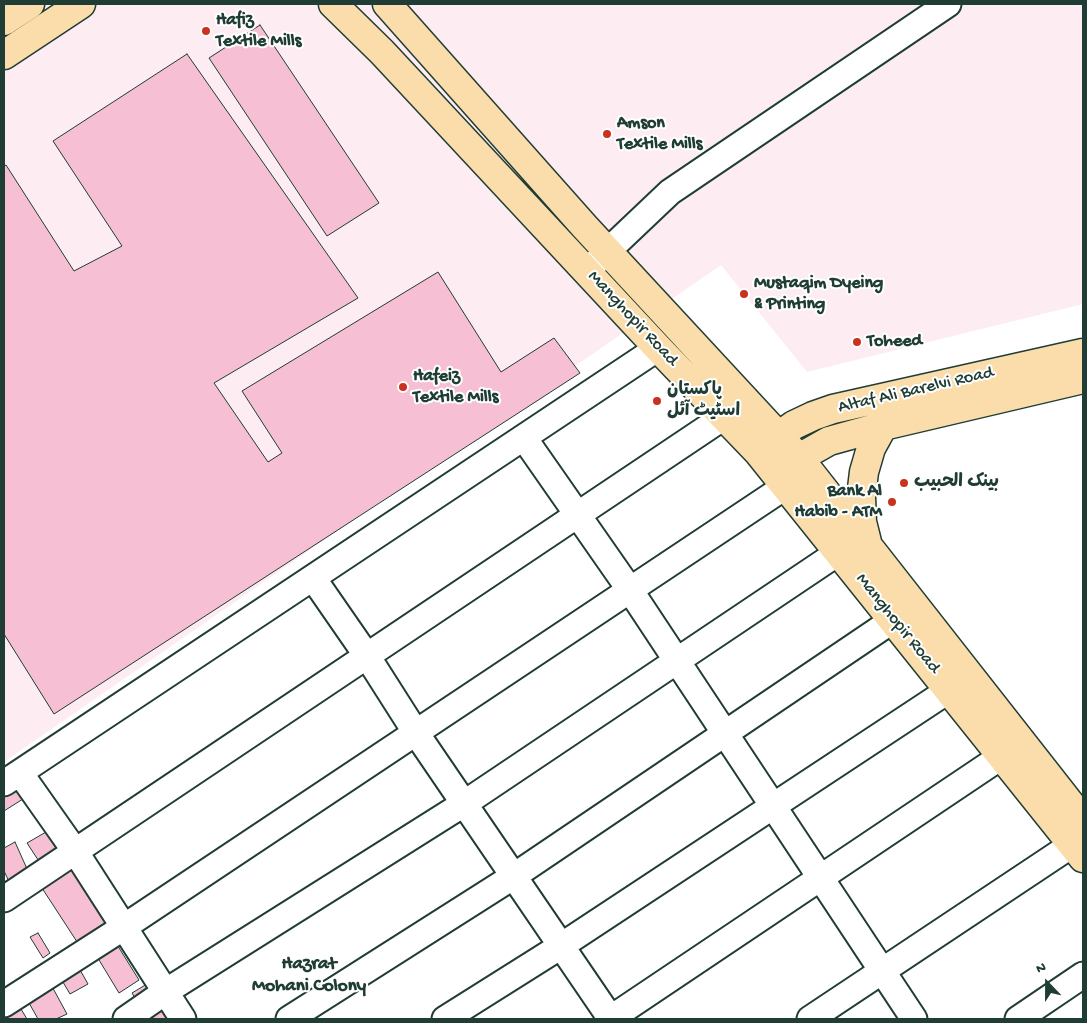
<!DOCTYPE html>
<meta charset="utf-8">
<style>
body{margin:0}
#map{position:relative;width:1087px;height:1023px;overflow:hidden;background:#fff;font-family:"Gochi Hand",sans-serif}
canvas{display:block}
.frame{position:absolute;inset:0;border:5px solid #1f3d34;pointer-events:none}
.north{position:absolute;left:1022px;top:958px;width:50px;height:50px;-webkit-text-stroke:4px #fff;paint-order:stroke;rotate:338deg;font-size:14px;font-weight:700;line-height:20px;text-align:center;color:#1f3d34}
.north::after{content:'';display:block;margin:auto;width:18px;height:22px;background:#1f3d34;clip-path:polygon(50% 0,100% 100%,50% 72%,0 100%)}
</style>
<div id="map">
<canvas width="1087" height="1023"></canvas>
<div class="frame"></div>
<div class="north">N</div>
</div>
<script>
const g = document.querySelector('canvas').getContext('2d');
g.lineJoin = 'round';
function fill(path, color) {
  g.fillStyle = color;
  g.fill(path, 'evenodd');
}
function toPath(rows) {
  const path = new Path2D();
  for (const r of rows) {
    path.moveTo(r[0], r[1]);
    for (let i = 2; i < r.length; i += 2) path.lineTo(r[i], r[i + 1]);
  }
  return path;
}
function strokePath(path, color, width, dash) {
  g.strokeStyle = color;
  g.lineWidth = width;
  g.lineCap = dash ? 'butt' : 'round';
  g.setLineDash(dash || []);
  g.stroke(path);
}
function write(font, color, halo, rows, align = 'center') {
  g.font = font + ' "Gochi Hand","Playpen Sans Arabic",sans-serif';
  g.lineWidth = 4;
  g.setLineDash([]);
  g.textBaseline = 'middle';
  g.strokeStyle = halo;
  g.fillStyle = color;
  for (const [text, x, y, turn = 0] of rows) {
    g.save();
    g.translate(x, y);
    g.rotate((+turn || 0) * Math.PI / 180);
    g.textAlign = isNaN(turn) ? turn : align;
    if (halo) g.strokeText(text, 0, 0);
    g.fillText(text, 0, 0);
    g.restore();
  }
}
fill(toPath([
 [4,4,1083,4,1083,304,807,372,721,265,4,762]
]), '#fdecf2');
const building = toPath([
 [260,25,379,203,327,236,209,58,260,25],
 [187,54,358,298,214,383,268,462,282,453,242,391,438,272,501,372,554,338,580,373,54,714,4,634,4,166,6,165,74,271,122,246,53,141,187,54],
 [12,781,23,799,4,811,4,786,12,781],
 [46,832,62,858,44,869,27,843,46,832],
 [15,842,32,880,13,890,4,871,4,848,15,842],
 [69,866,113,932,83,951,40,885,69,866],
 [38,933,50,953,43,958,30,937,38,933],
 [116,943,139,980,119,993,96,955,116,943],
 [75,961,88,984,70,994,57,972,75,961],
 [49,981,67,1014,56,1019,38,1019,24,994,49,981],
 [147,984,154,996,139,1005,132,993,147,984],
 [15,999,27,1019,8,1019,4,1012,15,999],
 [166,1004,177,1019,136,1019,166,1004]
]);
fill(building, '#f7bfd4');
strokePath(building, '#1f3d34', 1);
const minor = toPath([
 [592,266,670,192,948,4],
 [524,438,630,590,914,1019],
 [313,578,367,656,416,733,611,1019],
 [20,773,75,851,183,1019],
 [4,783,658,348],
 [4,899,725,416],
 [4,1004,124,927,786,486],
 [126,1019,165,992,465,803,839,552],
 [289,1019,514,876,893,620],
 [445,1019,561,946,949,690],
 [610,1019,1002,756],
 [810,1019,1073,844],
 [1018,1019,1083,975]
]);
const major = toPath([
 [333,4,382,52,658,348,758,452,1083,858],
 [387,4,585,227,799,458,1083,820],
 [4,21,30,4],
 [4,55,81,4],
 [763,447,794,425,813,416,833,409,1083,353],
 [786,469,799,458,829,441,883,426,1083,379],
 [867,542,862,522,861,497,864,472,871,448,883,426]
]);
strokePath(minor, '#1f3d34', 29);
strokePath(major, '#1f3d34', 31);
strokePath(minor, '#fff', 25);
strokePath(major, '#faddab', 28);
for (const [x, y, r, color] of [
 [206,31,5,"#c8321e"],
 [607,134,5,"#c8321e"],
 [744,294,5,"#c8321e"],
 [857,342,5,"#c8321e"],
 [403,387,5,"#c8321e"],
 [657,401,5,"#c8321e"],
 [904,483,5,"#c8321e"],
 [892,502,5,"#c8321e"]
]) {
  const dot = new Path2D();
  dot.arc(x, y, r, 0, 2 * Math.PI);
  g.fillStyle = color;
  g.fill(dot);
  strokePath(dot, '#fff', 2);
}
write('bold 18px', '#1f3d34', '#fff', [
 ["Hafiz",216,21],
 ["Textile Mills",216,42],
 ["Amson",617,124],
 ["Textile Mills",617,145],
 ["Mustaqim Dyeing",754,284],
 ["& Printing",754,305],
 ["Toheed",867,342],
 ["Hafeiz",413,377],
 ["Textile Mills",413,398],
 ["پاکستان",667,391],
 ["اسٹیٹ آئل",667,412],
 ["بينک الحبيب",914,483],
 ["Bank Al",882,492,"right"],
 ["Habib - ATM",882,513,"right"]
], 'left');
write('18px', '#1f3d34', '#fff', [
 ["Manghopir Road",632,319,47],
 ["Altaf Ali Barelvi Road",916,391,-13],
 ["Manghopir Road",897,624,51]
]);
write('bold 19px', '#1f3d34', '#fff', [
 ["Hazrat",309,965],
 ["Mohani Colony",309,987]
]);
</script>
